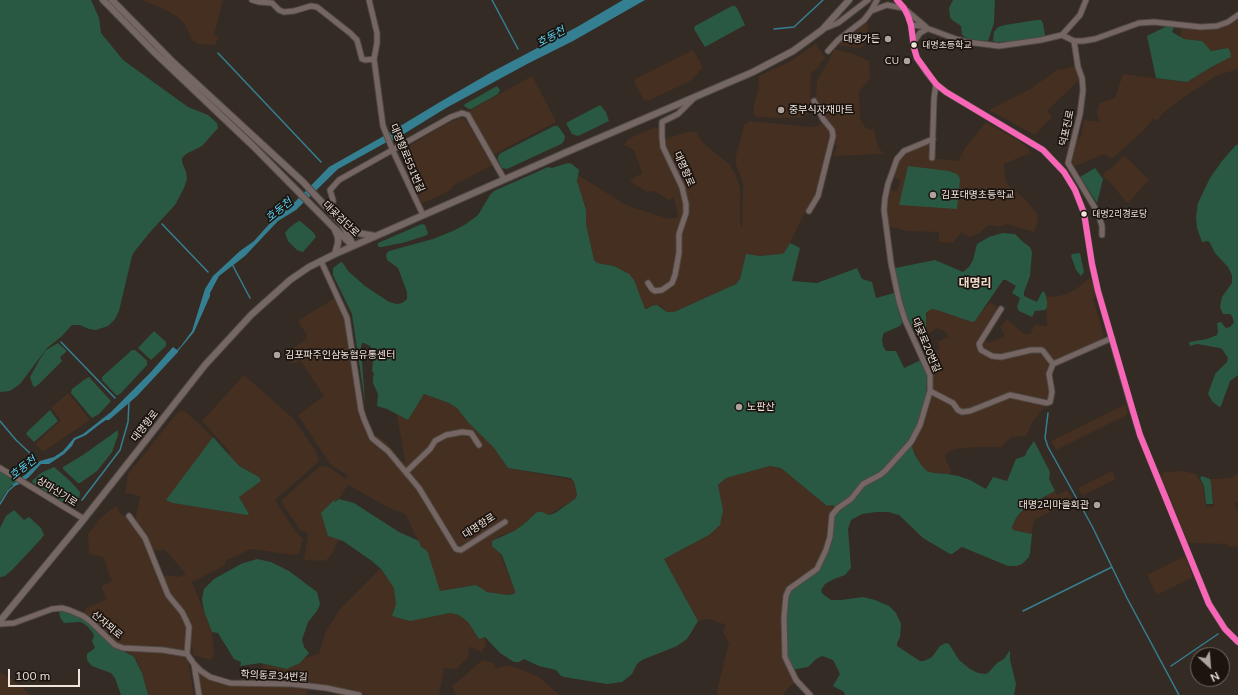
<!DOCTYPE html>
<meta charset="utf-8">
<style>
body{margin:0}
#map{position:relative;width:1238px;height:695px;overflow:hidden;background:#342b24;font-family:Mulish,sans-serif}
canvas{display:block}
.north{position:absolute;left:1190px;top:647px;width:40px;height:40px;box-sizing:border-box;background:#1b140f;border:1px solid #706861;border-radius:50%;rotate:154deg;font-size:11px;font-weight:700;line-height:16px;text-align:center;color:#f0e5dd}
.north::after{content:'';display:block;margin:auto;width:14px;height:18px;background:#aea49c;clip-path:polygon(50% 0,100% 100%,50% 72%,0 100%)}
.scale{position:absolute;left:8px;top:669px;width:72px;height:18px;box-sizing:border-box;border:2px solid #f0e5dd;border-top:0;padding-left:5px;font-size:12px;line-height:14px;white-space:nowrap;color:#f0e5dd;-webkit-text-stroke:3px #1b140f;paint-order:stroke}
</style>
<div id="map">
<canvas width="1238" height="695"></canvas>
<div class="north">N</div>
<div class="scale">100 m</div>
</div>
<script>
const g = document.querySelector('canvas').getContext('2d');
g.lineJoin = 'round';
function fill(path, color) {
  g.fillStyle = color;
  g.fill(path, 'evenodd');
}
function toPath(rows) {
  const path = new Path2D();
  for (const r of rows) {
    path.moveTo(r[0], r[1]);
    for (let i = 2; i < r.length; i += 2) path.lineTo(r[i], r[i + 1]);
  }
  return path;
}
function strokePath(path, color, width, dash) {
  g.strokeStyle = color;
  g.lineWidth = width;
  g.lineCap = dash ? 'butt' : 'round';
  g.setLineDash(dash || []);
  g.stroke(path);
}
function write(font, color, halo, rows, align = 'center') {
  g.font = font + ' Mulish,"Noto Sans KR",sans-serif';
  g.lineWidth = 3.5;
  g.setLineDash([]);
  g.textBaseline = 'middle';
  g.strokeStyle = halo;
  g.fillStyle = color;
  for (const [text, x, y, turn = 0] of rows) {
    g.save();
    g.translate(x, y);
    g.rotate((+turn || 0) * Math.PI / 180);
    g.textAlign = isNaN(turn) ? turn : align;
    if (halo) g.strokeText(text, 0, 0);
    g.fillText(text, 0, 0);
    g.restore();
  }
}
fill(toPath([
 [142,0,223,0,214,35,219,37,215,45,197,44,192,40,185,25,179,18,166,10],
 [1238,20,1238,69,1216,76,1184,97,1162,114,1158,120,1153,119,1144,130,1113,158,1110,158,1104,154,1075,166,1072,163,1072,160,1076,137,1080,138,1081,136,1084,120,1099,122,1097,112,1098,107,1100,103,1115,98,1123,74,1184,82,1191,80,1213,66,1229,58,1228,48,1211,51,1202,41,1184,39,1180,37,1182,27,1207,29,1219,28],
 [865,23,868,24,868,28,865,43,863,47,857,48,838,45,841,41,856,31],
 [816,44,826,59,821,62,819,67,811,73,810,105,808,114,803,117,786,118,756,117,754,114,754,104,758,91,759,76,789,62],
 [834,49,854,54,869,61,870,78,859,92,860,119,866,128,874,130,878,147,884,154,833,156,837,146,834,144,836,132,833,125,825,119,816,98,817,80,828,62],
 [693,50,703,67,692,80,648,101,644,100,634,82,635,79],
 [1073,67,1076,67,1080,79,1047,111,1052,117,1035,135,989,110,1030,89,1057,70],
 [532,76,555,119,556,122,493,155,467,112],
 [460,118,464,119,467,122,492,165,453,186,452,189,437,197,422,203,417,193,419,189,419,186,410,169,404,151,414,143,446,124],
 [750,121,811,127,818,126,821,123,830,131,831,137,816,195,804,214,790,243,784,253,781,254,760,256,746,255,740,279,736,284,674,312,667,312,661,306,651,306,647,309,645,309,614,266,597,263,594,260,586,224,586,210,577,184,578,175,626,205,669,219,678,217,674,197,669,200,654,191,647,192,629,181,642,173,634,150,624,145,628,139,655,127,659,129,660,141,684,133,694,131,697,133,702,142,730,165,736,175,740,188,740,224,742,227,743,183,736,165,736,156,744,125],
 [986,122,1019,141,1029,149,1030,154,1025,155,1004,164,1004,167,1005,177,1008,185,1026,200,1037,213,1038,220,1034,232,1007,224,999,227,989,225,987,226,979,233,970,237,962,233,962,231,953,243,939,242,939,232,907,231,887,226,887,199,889,190,897,191,901,180,892,177,899,161,907,153,929,143,929,158,958,161,965,148],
 [1123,156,1126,157,1149,180,1128,203,1126,202,1109,181,1103,177,1104,173,1116,164],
 [1088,279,1090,279,1093,284,1096,297,1093,298,1104,336,1098,342,1067,354,1058,358,1050,365,1047,377,1050,389,1048,400,1044,408,1039,413,1033,421,1026,436,1011,437,1001,447,974,447,955,449,947,453,945,455,946,461,951,470,951,473,948,474,934,473,927,471,922,466,911,446,920,431,925,419,933,386,932,380,924,357,940,349,937,342,948,337,946,332,938,328,926,335,926,317,928,311,931,309,937,310,972,322,975,321,990,302,1001,310,985,336,987,342,990,343,1005,336,1000,327,1007,319,1024,334,1030,334,1035,325,1047,326,1046,296,1053,297,1067,294,1076,289],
 [335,298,344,316,357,399,362,418,372,441,377,435,389,445,402,462,404,463,405,461,397,414,408,420,424,394,454,405,494,448,508,468,573,480,577,494,576,498,572,501,549,515,537,512,524,524,514,531,497,537,500,553,515,591,515,593,514,594,507,595,491,593,469,586,440,591,422,549,406,515,401,512,393,510,348,485,339,499,335,502,334,501,330,537,339,539,331,555,326,560,323,561,304,560,308,535,307,533,300,530,282,503,282,500,313,472,321,466,329,467,346,479,348,476,330,464,298,415,324,396,300,360,293,364,286,353,305,340,307,335,299,322,299,320],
 [244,375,294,419,315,450,319,459,316,464,275,500,294,530,303,539,299,554,293,555,251,549,225,561,226,565,192,582,212,632,214,655,211,660,193,655,193,649,189,646,191,624,189,621,169,593,163,577,167,575,179,577,186,574,165,550,151,551,135,521,140,496,125,493,128,474,174,417,181,410,186,412,213,437,167,500,173,503,249,514,239,497,260,481,259,477,239,466,233,461,229,455,231,453,202,421],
 [69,393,90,420,44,451,41,450,35,444,61,420,51,408,67,394],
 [1124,405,1126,406,1128,413,1127,415,1056,450,1052,443,1053,440],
 [770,466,781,468,827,506,832,505,838,508,826,550,784,624,795,682,788,688,783,695,717,695,717,691,729,643,723,632,726,625,709,619,698,621,664,559,709,535,723,510,718,486,726,478],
 [1112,471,1115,477,1114,480,1082,496,1078,488],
 [1183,471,1196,474,1203,486,1206,507,1214,506,1211,483,1210,479,1231,478,1238,473,1238,502,1235,503,1238,513,1238,546,1230,547,1226,544,1188,543,1161,476,1165,472],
 [1067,490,1072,499,1071,501,1036,519,1033,523,1032,534,1013,530,1012,528,1015,520,1024,509,1055,491,1057,495],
 [114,507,117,507,120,513,130,521,141,534,166,595,181,612,187,626,185,648,183,650,119,645,84,614,85,609,107,599,102,589,102,586,112,581,103,557,89,554,88,534,101,518],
 [1185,556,1193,577,1157,595,1147,575],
 [380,569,395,588,396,604,392,616,438,615,450,613,459,615,468,622,479,639,485,636,486,646,481,652,471,647,468,648,469,656,456,669,444,668,439,695,368,695,324,686,260,682,263,664,287,669,300,663,304,658,319,654,325,633,340,609],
 [123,651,159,651,184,656,188,662,194,695,148,695,142,673,136,659,130,654],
 [483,660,493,663,496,668,510,665,539,677,559,695,456,695,452,686],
 [0,672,21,686,30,695,0,695],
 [200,672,207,678,229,684,293,685,306,688,307,695,201,695,198,675]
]), '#442f21');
fill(toPath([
 [0,0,91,0,99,18,101,33,123,60,188,107,208,115,217,123,218,128,202,146,186,154,182,158,182,162,186,172,187,179,184,188,175,205,151,231,134,252,132,256,119,311,115,319,108,326,96,330,89,329,80,325,72,325,62,336,47,348,20,384,10,391,0,392],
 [953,0,995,0,994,23,988,41,968,39,962,35,961,26,952,20,950,17,949,8],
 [732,6,735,6,737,8,745,25,705,47,694,29,695,26],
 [1037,20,1041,20,1043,23,1045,36,1018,41,997,42,993,41,994,32,998,27,1005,25],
 [1169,26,1174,27,1172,32,1184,39,1202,41,1211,51,1228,48,1230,51,1231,57,1213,66,1187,82,1156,78,1147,36,1165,27],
 [497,86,500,90,498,94,471,109,469,109,464,106,465,104],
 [600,105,606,112,609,121,578,136,572,134,566,123],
 [554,126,558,126,565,136,564,141,561,144,507,169,502,168,498,160,498,156,501,153],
 [1236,145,1238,145,1238,375,1230,381,1221,406,1219,407,1212,401,1208,394,1215,374,1227,362,1228,358,1222,349,1220,348,1197,344,1190,346,1189,342,1207,339,1217,335,1218,332,1217,323,1221,322,1226,328,1230,327,1232,325,1234,322,1232,316,1230,314,1223,314,1220,307,1222,297,1232,283,1232,275,1228,267,1215,253,1210,243,1208,241,1202,242,1197,228,1196,217,1198,203,1210,178,1222,161],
 [568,163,572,164,579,170,577,181,586,210,586,224,594,260,597,263,614,266,629,274,634,280,645,309,647,309,651,306,657,305,667,312,674,312,736,284,740,279,746,254,760,256,781,254,784,253,790,243,800,248,792,281,817,283,857,268,862,279,872,282,876,298,894,293,902,323,900,326,884,333,883,335,882,340,883,346,886,351,896,351,904,368,921,360,927,375,926,395,917,425,910,441,915,455,922,466,927,471,934,473,948,474,958,476,970,480,986,489,993,477,1007,481,1016,459,1025,456,1027,451,1034,441,1050,472,1049,479,1055,491,1029,505,1019,514,1015,520,1012,527,1013,530,1032,534,1030,553,1029,557,1022,564,1017,566,1008,566,962,547,952,554,950,554,923,538,899,515,888,512,876,512,862,514,851,520,848,529,851,568,845,575,834,579,825,584,821,590,822,593,824,595,831,600,841,600,863,597,875,600,889,606,896,613,901,624,900,637,897,643,897,646,920,661,924,661,932,657,940,646,946,643,949,644,959,660,970,669,978,673,985,674,988,673,997,663,1004,659,1010,650,1010,660,1016,684,1014,695,845,695,844,692,833,686,840,674,833,660,822,656,816,659,808,667,791,670,785,657,785,640,789,589,817,569,826,550,832,515,838,508,832,505,827,506,781,468,770,466,726,478,718,485,723,510,720,525,709,535,664,559,698,621,687,639,677,646,642,660,637,664,632,674,622,682,607,684,564,677,561,676,556,670,539,666,524,659,519,662,514,662,500,653,485,637,479,639,468,622,459,615,450,613,410,621,392,616,396,604,394,588,381,569,372,561,343,541,328,536,321,513,334,500,335,502,339,499,354,503,399,532,419,541,421,547,426,550,428,553,440,591,476,585,487,592,507,595,514,594,515,593,515,591,502,555,492,546,492,541,514,531,524,524,537,512,542,512,549,515,555,513,572,501,576,498,577,494,574,482,571,478,508,468,494,448,468,422,457,408,449,403,424,394,408,420,387,409,377,406,378,394,373,383,373,378,374,374,372,371,374,352,370,346,364,343,362,343,361,347,365,403,352,314,333,275,333,268,341,262,343,263,348,271,365,286,389,302,397,304,402,303,407,299,407,292,398,268,387,260,386,255,387,253,389,251,433,239,455,230,466,224,478,215,490,195,494,191,548,167,552,168],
 [908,166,949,171,957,174,960,179,957,209,899,205],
 [1095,168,1103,179,1097,203,1080,177],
 [300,221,313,232,316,237,303,252,297,250,288,241,285,233,289,228,297,222],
 [422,224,425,225,426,228,428,233,427,235,406,242,382,247,378,247,378,243],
 [1002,233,1015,234,1023,242,1030,247,1032,252,1030,276,1024,292,1024,296,1037,302,1041,294,1043,291,1045,293,1047,301,1047,307,1045,310,1035,311,1032,317,1019,311,1017,307,1020,298,1012,293,1016,286,1006,280,1003,280,975,321,972,322,937,310,931,309,926,313,926,335,924,337,915,330,911,326,904,311,895,268,935,260,963,272,969,267,973,260,977,244,989,237],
 [1080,253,1084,272,1081,276,1076,270,1071,256,1072,254],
 [154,331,166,342,166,346,151,360,138,348],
 [58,343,66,350,66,352,60,357,62,361,39,384,35,387,33,386,30,377,40,359,46,350],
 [132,350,135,350,141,355,147,361,147,365,121,393,118,395,116,395,102,380,102,377],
 [89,377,111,401,99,414,92,418,71,393,72,389,84,380],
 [50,410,58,421,34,442,26,434,27,432],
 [118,430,118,435,112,452,97,471,80,483,78,483,63,469,63,467,83,455],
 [213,437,239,466,259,477,261,481,239,497,249,514,247,515,173,503,168,501,166,500],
 [54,467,69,480,80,492,79,499,76,499,69,505,57,499,32,482,33,480,41,473],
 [0,471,17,480,5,493,0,501],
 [1202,476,1210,479,1211,483,1213,504,1206,504,1204,486,1200,478],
 [14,510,24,520,29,517,41,528,44,535,41,539,13,569,5,576,1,577,0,577,0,528,6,516],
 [257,559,271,562,289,571,317,592,320,604,317,611,308,622,302,640,304,647,309,653,300,663,287,669,260,663,240,666,241,662,234,659,218,633,212,632,204,611,202,599,204,589,214,579,241,564],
 [59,611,67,612,86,620,114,647,133,656,135,659,142,673,148,695,121,695,115,678,111,673,92,666,87,660,87,654,95,648,92,641,94,636,93,633,87,626,81,622,64,623,60,617]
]), '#2a5943');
fill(toPath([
 [623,0,645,0,573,41,529,63,446,108,394,140,385,143,338,169,296,210,278,221,245,256,219,276,210,293,210,296,194,332,178,351,178,352,137,396,109,420,106,420,100,424,86,435,75,440,72,446,64,454,49,464,41,464,29,477,20,484,14,486,12,485,26,474,40,461,54,457,63,451,74,438,83,434,111,412,150,373,173,347,177,350,181,346,192,331,205,289,213,276,240,251,254,241,271,222,290,207,329,167,382,137,440,102,490,73,577,27]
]), '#357f92');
strokePath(toPath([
 [492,0,518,49],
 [774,29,794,27,823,0],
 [218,53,321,162],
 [162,224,208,272],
 [232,264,250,298],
 [61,342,115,398],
 [1048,413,1045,438,1048,447,1092,526,1127,598,1179,695],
 [0,421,16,440,34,457],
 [82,500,120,450,128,422,129,402],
 [0,504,8,491,15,485],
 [1023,611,1112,567],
 [1171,666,1218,634]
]), '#357f92', 1.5);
const minor = toPath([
 [252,0,259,2,272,3,279,10,284,12,294,11,311,6,317,7,350,33,357,40,362,59,365,60,374,59],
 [369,0,377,33,377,43,374,59,383,126,393,151,423,215],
 [897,0,904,8,908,16,911,25,914,48,917,58,927,73,936,84,946,92,1043,150,1064,172,1075,190,1084,213,1092,264,1098,291,1131,406,1140,435,1209,604,1225,629,1238,642],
 [871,11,887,5,903,8],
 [907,11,926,27],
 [911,25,921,26,956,39,967,42,999,46,1041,40,1062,35,1074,41,1083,41,1095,39,1139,23,1154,22,1201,27,1217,26,1228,22,1238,15],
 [823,29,838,23,868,0],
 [1062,35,1080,15,1086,0],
 [1074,41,1078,67,1082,78,1083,90,1080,114,1068,163,1098,213,1102,226,1102,235],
 [913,43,920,33,927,29],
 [828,51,838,40,864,20,871,11,877,0],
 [932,158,934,98,936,84],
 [333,202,333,200,330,190,339,180,451,117,462,113,468,115,470,119,504,179],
 [809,211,818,196,833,136,832,130,823,119,814,101],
 [321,261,347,318,361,410,364,419,372,438,388,451,419,488,456,549,461,550,505,522],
 [648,283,652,289,655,291,662,290,672,283,675,275,679,253,679,234,686,213,686,204,682,187,663,147,662,137,662,122,678,114,694,98],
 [1001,309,979,344,981,350,992,356,1001,357,1031,350,1041,350,1043,351,1053,364],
 [930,391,953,403,958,410,962,412,970,411,1010,395,1047,403,1050,402,1052,392,1049,374,1053,364,1112,338],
 [0,468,84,519],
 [406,472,430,449,435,441,446,435,462,432,471,433,479,445],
 [129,516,145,538,168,595,182,612,186,620,189,627,187,654],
 [0,624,14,623,52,609,62,608,69,610,83,616,90,621,115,645,123,648,163,650,187,654,194,664,199,695],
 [194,664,201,671,210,677,230,683,292,684,326,688,359,695],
 [810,695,796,680,785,657,784,618,786,596,789,589,817,569,826,550,830,537,832,515,838,508,851,499,863,484,880,475,885,471,911,442,920,425,930,391,930,375,905,320,899,301,891,263,884,210,885,198,888,184,897,159,904,151,933,139]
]);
const major = toPath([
 [103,0,153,51,252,145,334,228,353,246],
 [112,0,174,63,303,182,343,225,352,243],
 [343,225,358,233,375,236],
 [335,254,338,243,338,237,335,230],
 [0,621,84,519,205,365,251,315,290,280,309,267,335,254,576,148,753,72,793,51,822,30,849,0]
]);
strokePath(minor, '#504943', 7);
strokePath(major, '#504943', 8);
strokePath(minor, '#756664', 5);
strokePath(major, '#756763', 6);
strokePath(toPath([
 [897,0,904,8,908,16,911,25,914,48,917,58,936,84,946,92,1043,150,1064,172,1075,190,1084,213,1092,264,1098,291,1140,435,1209,604,1225,629,1238,642]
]), '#fa66b7', 6);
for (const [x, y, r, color] of [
 [888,39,4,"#aea49c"],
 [914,45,3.5,"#f0e5dd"],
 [907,61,4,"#aea49c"],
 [781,110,4,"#aea49c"],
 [933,195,4,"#aea49c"],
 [1084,214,3.5,"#f0e5dd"],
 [277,355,4,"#aea49c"],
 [739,407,4,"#aea49c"],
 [1097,505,4,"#aea49c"]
]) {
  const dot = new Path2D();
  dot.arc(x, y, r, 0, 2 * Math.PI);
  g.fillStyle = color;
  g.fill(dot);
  strokePath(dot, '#1b140f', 1.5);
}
write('9px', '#f0e5dd', '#1b140f', [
 ["대명초등학교",922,45],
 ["대명2리경로당",1092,214]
], 'left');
write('10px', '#f0e5dd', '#1b140f', [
 ["대명가든",880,39,"right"],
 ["CU",899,61,"right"],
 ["중부식자재마트",789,110],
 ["김포대명초등학교",941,195],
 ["김포파주인삼농협유통센터",285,355],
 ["노판산",747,407],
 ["대명2리마을회관",1089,505,"right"]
], 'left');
write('10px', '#f0e5dd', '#1b140f', [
 ["덕포진로",1067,128,-78],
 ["대명항로551번길",407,158,67],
 ["대명항로",684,169,66],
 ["대곶검단로",341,219,44],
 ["대곶로20번길",926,345,67],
 ["대명항로",145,426,-52],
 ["상마신기로",57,492,32],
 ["대명항로",479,526,-33],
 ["산자뫼로",107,625,40],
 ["학의동로34번길",274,676,3]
]);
write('italic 11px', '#5ad2f2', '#1b140f', [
 ["호동천",551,37,-29],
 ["호동천",279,210,-39],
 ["호동천",23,468,-38]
]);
write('bold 12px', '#f1dccc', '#1b140f', [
 ["대명리",975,283]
]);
</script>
